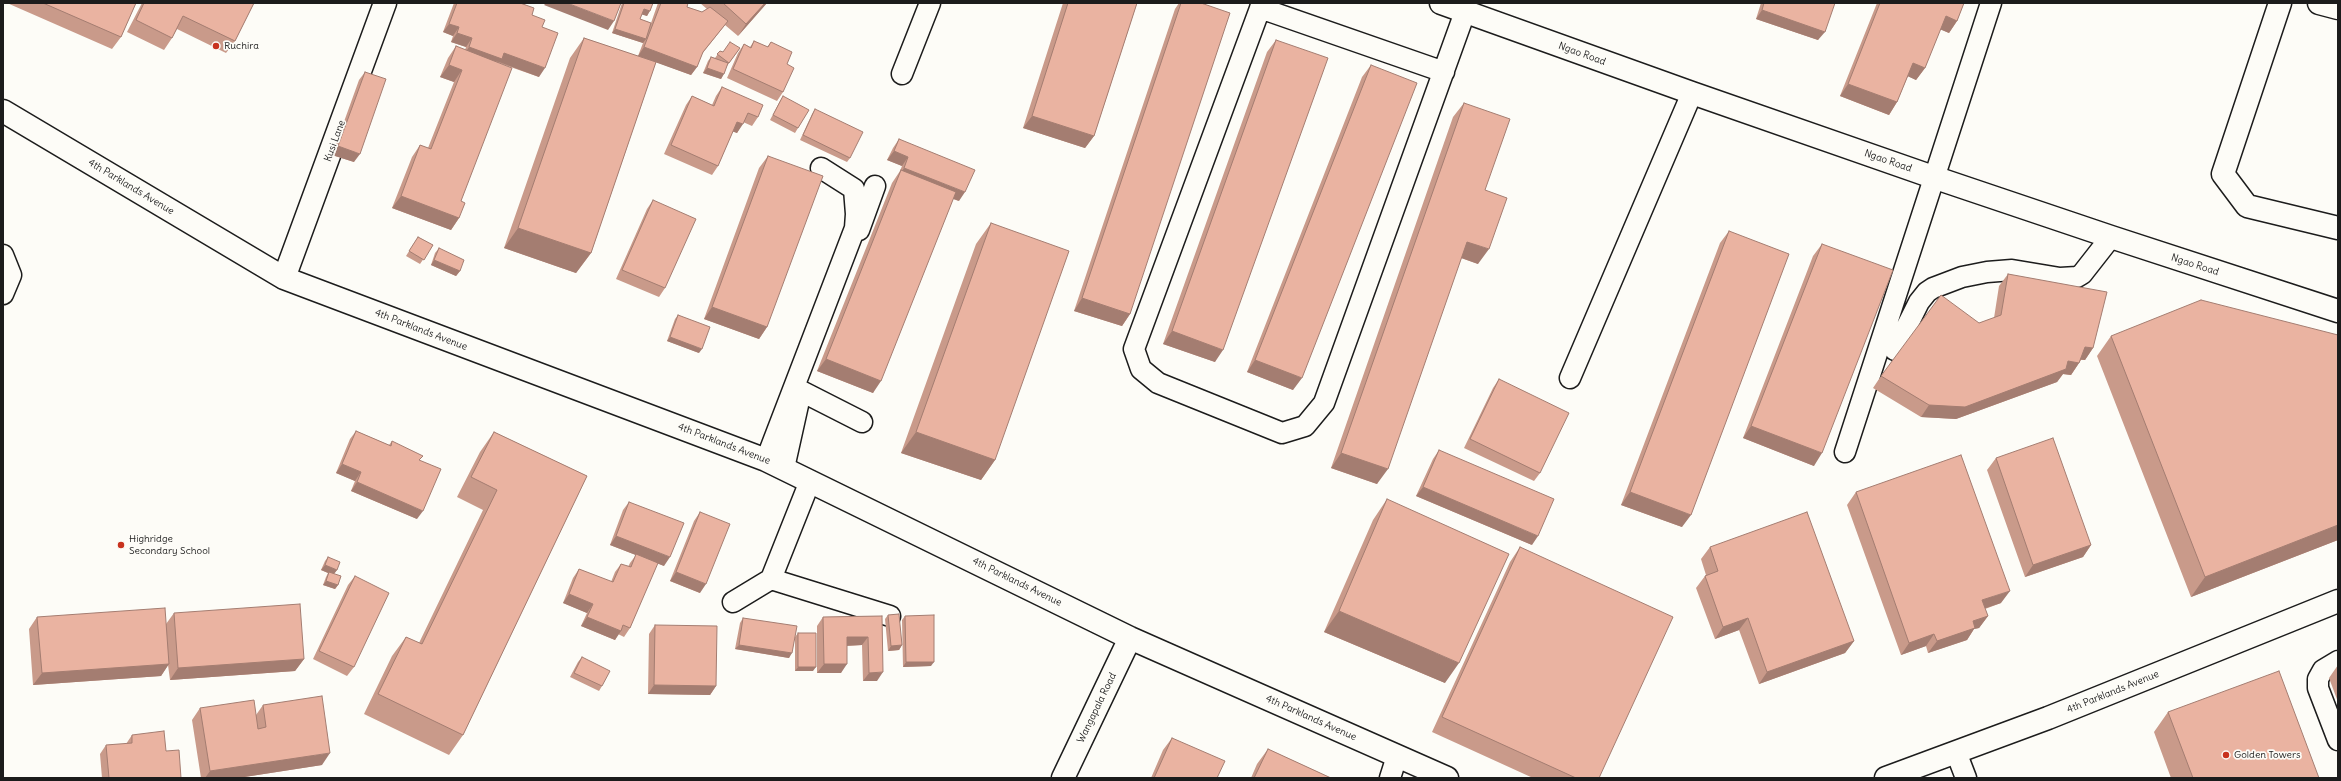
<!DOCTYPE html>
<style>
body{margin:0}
#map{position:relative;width:2341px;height:781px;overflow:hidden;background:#fdfcf7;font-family:Delius,sans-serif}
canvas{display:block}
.frame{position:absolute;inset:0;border:4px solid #1c1c1c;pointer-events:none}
</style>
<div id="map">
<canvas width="2341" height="781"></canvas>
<div class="frame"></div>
</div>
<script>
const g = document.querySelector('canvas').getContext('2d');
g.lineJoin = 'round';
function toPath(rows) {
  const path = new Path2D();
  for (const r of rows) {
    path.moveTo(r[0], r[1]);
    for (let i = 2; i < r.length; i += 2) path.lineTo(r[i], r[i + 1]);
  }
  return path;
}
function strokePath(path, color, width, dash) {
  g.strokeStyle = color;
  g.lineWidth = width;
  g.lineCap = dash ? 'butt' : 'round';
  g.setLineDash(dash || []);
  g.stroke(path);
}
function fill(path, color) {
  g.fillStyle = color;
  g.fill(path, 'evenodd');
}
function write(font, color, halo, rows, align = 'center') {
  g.font = font + ' Delius,sans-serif';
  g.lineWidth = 3.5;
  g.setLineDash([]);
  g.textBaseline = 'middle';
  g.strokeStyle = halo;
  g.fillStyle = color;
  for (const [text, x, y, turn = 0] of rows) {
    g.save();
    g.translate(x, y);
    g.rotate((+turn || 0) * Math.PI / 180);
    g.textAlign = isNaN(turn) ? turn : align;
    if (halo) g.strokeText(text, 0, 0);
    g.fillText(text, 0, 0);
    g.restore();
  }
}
const service = toPath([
 [1262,3,1134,349,1141,369,1158,383,1282,433,1305,426,1324,403,1465,12],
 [1260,8,1444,72],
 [902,74,930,3],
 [859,230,875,186],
 [3,255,11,275,3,294],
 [1895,350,1919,302,1927,292,1933,288,1962,277,1987,272,2012,270,2060,278,2077,277,2082,274,2111,237],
 [1570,378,1692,93],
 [801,391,862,422],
 [1845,452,1991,3],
 [766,460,855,228,856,214,854,189,821,168],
 [784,468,798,405],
 [771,579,890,616],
 [733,602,771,579,810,481],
 [2338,661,2323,670,2318,679,2318,688,2338,740],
 [1956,752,1966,778],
 [1390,778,1397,756]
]);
const minor = toPath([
 [1441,3,1692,93,1933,177,2111,237,2338,311],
 [2280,3,2223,174,2247,206,2338,228],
 [2319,3,2338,8],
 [3,111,284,278,766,460,1130,638,1447,778],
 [284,278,385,3],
 [1063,778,1130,638],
 [1886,778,2048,718,2338,601]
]);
strokePath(service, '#1c1c1c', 23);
strokePath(minor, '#1c1c1c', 25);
strokePath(service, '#fdfcf7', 20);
strokePath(minor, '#fdfcf7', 22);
fill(toPath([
 [7,3,136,3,121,37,112,49],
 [142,3,254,3,235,41,226,53,177,29,172,38,164,50,127,32],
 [454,3,526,3,525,5,532,15,542,27,539,77,499,63,461,201,459,218,451,230,392,208,412,157,420,145,428,148,454,82,440,77,448,58,456,46,465,50,466,47,451,42,453,36,443,32],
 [622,3,653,3,647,16,642,14,640,19,651,23,658,3,688,3,687,7,702,12,707,9,700,3,767,3,738,36,725,25,702,54,697,67,691,75,656,62,591,253,576,273,504,248,570,58,584,38,655,62,638,56,643,43,612,33],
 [1063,3,1137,3,1094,136,1085,148,1023,128],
 [1179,3,1201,3,1130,314,1122,326,1074,311,1175,9],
 [1761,3,1835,3,1818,40,1756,19],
 [1877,3,1964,3,1957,21,1949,33,1940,29,1925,68,1916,80,1908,76,1897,102,1889,115,1840,96],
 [1276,40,1215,362,1163,344,1267,52],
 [754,41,767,47,771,42,787,64,783,92,777,101,727,78,738,53,744,44,750,47],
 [740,48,727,66,721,79,703,73,708,61,711,57,715,58,720,51,723,52],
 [1371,65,1293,390,1247,372,1362,77],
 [365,72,354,162,332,155,359,80],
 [722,87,758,117,752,126,743,122,737,133,733,131,718,166,712,175,664,154,686,105,692,96,712,105,716,96],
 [783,96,798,128,795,133,770,120,780,101],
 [1464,103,1485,190,1478,264,1461,258,1377,484,1331,468,1453,117],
 [815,109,850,158,847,162,800,140,812,114],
 [899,139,959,201,953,199,873,393,817,371,892,183,900,171,902,166,887,160,893,148],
 [768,156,767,327,759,339,704,319,759,168],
 [653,200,665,288,659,297,616,279,647,209],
 [991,223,995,460,981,480,901,453,976,244],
 [1729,231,1682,527,1621,505,1720,243],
 [418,237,433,245,420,264,406,256],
 [1822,244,1814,466,1743,438,1813,256],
 [439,248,460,271,456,276,431,265,435,253],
 [2008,274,2093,348,2085,360,2081,360,2071,375,2063,374,2057,382,1956,419,1921,417,1873,388,1881,376,1979,323,1994,318,1999,286],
 [678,315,699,353,667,341,675,319],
 [2338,335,2338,540,2191,597,2097,356,2111,336],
 [1499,379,1540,473,1534,481,1464,448,1493,388],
 [356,431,389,445,392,441,417,519,351,491,355,481,336,473,350,439],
 [494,432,587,476,463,735,449,755,364,714,392,656,406,637,419,643,483,510,457,497,480,452],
 [1439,450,1532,545,1416,496,1433,459],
 [1996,458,2091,545,2083,557,2025,577,1987,470],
 [1856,492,2001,603,1985,609,1988,616,1979,628,1974,629,1967,640,1928,653,1926,646,1901,655,1847,505],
 [1387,499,1445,683,1324,632,1373,520],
 [629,502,664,566,657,563,630,628,624,637,618,634,615,640,581,626,587,613,563,603,573,578,579,569,611,582,615,572,621,564,628,567,630,563,636,555,610,545,623,510],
 [700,512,700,593,670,581,694,521],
 [1520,547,1599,778,1533,778,1432,732,1510,562],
 [1710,547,1854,641,1845,653,1759,684,1739,630,1715,639,1696,588,1705,576,1706,575,1701,559],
 [328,557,337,570,334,574,338,585,335,589,323,585,326,577,328,573,321,570,325,561],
 [355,576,354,667,347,676,313,659,348,585],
 [174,613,304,659,295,671,170,680,168,665,161,676,33,685,29,629,37,617,166,624],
 [888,615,902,645,899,650,888,651,885,619],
 [882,616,877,681,863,681,862,645,847,646,841,673,817,673,817,626,823,617],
 [905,616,931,666,903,667,902,620],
 [743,618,795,637,798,633,813,671,795,671,795,638,789,658,735,649,740,623],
 [655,625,716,686,710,695,648,694,649,634],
 [582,657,602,686,599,691,570,677,578,662],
 [2338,665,2338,702,2329,678],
 [263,705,322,765,238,778,201,778,192,720,200,708,256,715],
 [2168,712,2319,778,2171,778,2154,732],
 [132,735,166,751,181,778,102,778,100,754,106,745,126,744],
 [1172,738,1217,778,1151,778,1163,750],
 [1268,749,1331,778,1251,778,1257,764]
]), '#c99a8a');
fill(toPath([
 [546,3,567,3,614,21,608,30,544,5],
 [765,3,767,3,738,36,746,24],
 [644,9,650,11,647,16,640,14],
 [1762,10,1825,32,1818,40,1756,19],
 [1946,16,1957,21,1949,33,1937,28],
 [449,24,459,27,453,36,443,32],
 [615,29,646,39,643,43,612,33],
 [457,33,472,38,466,47,451,42],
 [469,47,504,53,545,68,539,77,499,62,463,56],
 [644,47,697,67,691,75,638,56],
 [1913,63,1925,68,1916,80,1905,75],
 [449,65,462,70,454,82,440,77],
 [707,68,724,74,721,79,703,73],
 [1848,84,1897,102,1889,115,1840,96],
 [1032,116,1094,136,1085,148,1023,128],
 [737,122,743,124,737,133,731,131],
 [338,146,360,154,354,162,332,155],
 [894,151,908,157,902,166,887,160],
 [904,168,965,192,959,201,898,177],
 [401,196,459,218,451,230,392,208],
 [518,228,591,253,576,273,504,248],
 [1467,242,1489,249,1478,264,1456,256],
 [434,260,460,271,456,276,431,265],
 [1082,298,1130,314,1122,326,1074,311],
 [712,307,767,327,759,339,704,319],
 [1172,331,1223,350,1215,362,1163,344],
 [670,337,702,349,699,353,667,341],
 [2085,347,2093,348,2085,360,2077,359],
 [826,359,881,381,873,393,817,371],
 [1255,360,1302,378,1293,390,1247,372],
 [2068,361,2079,363,2071,375,2063,374,2057,382,1956,419,1921,417,1929,405],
 [1751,426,1822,453,1814,466,1743,438],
 [916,432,995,460,981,480,901,453],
 [1341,453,1388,469,1377,484,1331,468],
 [342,464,361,472,355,481,336,473],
 [357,482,423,511,417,519,351,491],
 [1423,487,1538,536,1532,545,1416,496],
 [1630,492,1691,515,1682,527,1621,505],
 [2338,525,2338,540,2191,597,2205,577],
 [616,536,670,557,664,566,610,545],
 [2091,545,2083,557,2025,577,2033,565],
 [325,565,337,570,333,575,321,570],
 [676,572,706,584,700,593,670,581],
 [326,581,338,585,335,589,323,585],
 [2010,591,2001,603,1974,612,1982,600],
 [569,594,593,604,587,613,563,603],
 [1339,611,1459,663,1445,683,1324,632],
 [1988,616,1979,628,1974,629,1967,640,1928,653,1937,641,1973,621],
 [587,617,621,631,615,640,581,626],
 [1748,618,1739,630,1715,639,1723,627],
 [1934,634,1926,646,1901,655,1909,643],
 [847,637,868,637,862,645,841,646],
 [1854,641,1845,653,1759,684,1767,672],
 [739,645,792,653,789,658,735,649],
 [902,645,899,650,888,651,891,646],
 [304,659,295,671,170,680,178,668],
 [906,662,934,662,931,666,903,667],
 [169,664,161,676,33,685,42,673],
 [824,664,847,664,841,673,817,673],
 [798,667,816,667,813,671,795,671],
 [883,672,877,681,863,681,869,673],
 [654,685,716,686,710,695,648,694],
 [330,753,322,765,238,778,205,778,210,771]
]), '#a47d71');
const building = toPath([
 [43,3,136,3,121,37,43,3],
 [144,3,254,3,235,41,183,16,172,38,136,20,144,3],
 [457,3,520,3,534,8,532,15,545,20,542,27,558,33,545,68,504,53,502,59,469,47,472,38,457,33,459,27,449,24,457,3],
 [567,3,621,3,614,21,567,3],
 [624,3,653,3,650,11,644,9,640,19,651,23,646,39,615,29,624,3],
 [661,3,688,3,687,7,702,12,710,7,728,21,703,52,697,67,644,47,661,3],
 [723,3,765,3,746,24,723,3],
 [1068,3,1137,3,1094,136,1032,116,1068,3],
 [1181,3,1201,3,1230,13,1130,314,1082,298,1181,3],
 [1764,3,1835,3,1825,32,1762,10,1764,3],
 [1880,3,1964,3,1957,21,1946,16,1925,68,1913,63,1897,102,1848,84,1880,3],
 [584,38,656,62,591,253,518,228,584,38],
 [1276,40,1328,58,1223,350,1172,331,1276,40],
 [754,41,768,47,771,42,792,52,787,64,794,68,783,92,733,69,744,44,751,48,754,41],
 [730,42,740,48,729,63,717,54,720,51,723,52,730,42],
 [456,46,512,68,461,201,465,203,459,218,401,196,420,145,431,149,462,70,449,65,456,46],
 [711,57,728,63,724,74,707,68,711,57],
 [1371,65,1417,83,1302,378,1255,360,1371,65],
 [365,72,386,79,360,154,338,146,365,72],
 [722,87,763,105,758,117,748,113,743,124,737,122,718,166,671,145,692,96,714,106,722,87],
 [783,96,809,110,798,128,773,115,783,96],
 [1464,103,1510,119,1485,190,1507,198,1489,249,1467,242,1388,469,1341,453,1464,103],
 [815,109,863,132,850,158,803,135,815,109],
 [899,139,975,170,965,192,904,168,908,157,894,151,899,139],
 [768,156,823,176,767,327,712,307,768,156],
 [901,170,956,192,881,381,826,359,901,170],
 [653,200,696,219,665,288,622,270,653,200],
 [991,223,1069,251,995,460,916,432,991,223],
 [1729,231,1789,254,1691,515,1630,492,1729,231],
 [418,237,433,245,424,260,409,251,418,237],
 [1822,244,1893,270,1822,453,1751,426,1822,244],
 [439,248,464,260,460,271,434,260,439,248],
 [2008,274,2107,292,2093,348,2085,347,2079,363,2068,361,2066,369,1965,407,1929,405,1881,376,1941,295,1979,323,2001,315,2008,274],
 [2201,300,2338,335,2338,525,2205,577,2111,336,2201,300],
 [678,315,710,327,702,349,670,337,678,315],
 [1499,379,1569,413,1540,473,1470,439,1499,379],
 [356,431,391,446,392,441,423,456,419,460,441,469,423,511,357,482,361,472,342,464,356,431],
 [494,432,587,476,463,735,378,694,406,637,422,644,497,490,471,477,494,432],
 [2053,438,2091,545,2033,565,1996,458,2053,438],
 [1439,450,1554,499,1538,536,1423,487,1439,450],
 [1961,455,2010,591,1982,600,1988,616,1973,621,1975,628,1937,641,1934,634,1909,643,1856,492,1961,455],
 [1387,499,1509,554,1459,663,1339,611,1387,499],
 [629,502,684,523,670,557,616,536,629,502],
 [700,512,730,524,706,584,676,572,700,512],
 [1807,512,1854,641,1767,672,1748,618,1723,627,1705,576,1718,571,1710,547,1807,512],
 [1520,547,1673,617,1599,778,1576,778,1442,717,1520,547],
 [636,554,658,563,630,628,623,625,621,631,587,617,593,604,569,594,579,569,613,582,621,564,631,567,636,554],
 [328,557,340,562,337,570,325,565,328,557],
 [329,572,341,576,338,585,326,581,329,572],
 [355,576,389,593,354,667,319,651,355,576],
 [300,604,304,659,178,668,174,613,300,604],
 [165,608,169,664,42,673,37,617,165,608],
 [899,614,902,645,891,646,888,615,899,614],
 [934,615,934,662,906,662,905,616,934,615],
 [882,616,883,672,869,673,868,637,847,637,847,664,824,664,823,617,882,616],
 [743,618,797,626,792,653,739,645,743,618],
 [655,625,717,626,716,686,654,685,655,625],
 [798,633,816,633,816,667,798,667,798,633],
 [582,657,610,671,602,686,574,673,582,657],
 [2279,671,2319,778,2193,778,2168,712,2279,671],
 [322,696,330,753,210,771,200,708,254,700,258,729,266,727,263,705,322,696],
 [164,731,166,751,179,750,181,778,109,778,106,745,132,743,132,735,164,731],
 [1172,738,1225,761,1217,778,1154,778,1172,738],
 [1268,749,1331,778,1254,778,1268,749]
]);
fill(building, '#eab3a1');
strokePath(building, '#a47d71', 1);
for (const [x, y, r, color] of [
 [216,46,4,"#c8321e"],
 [121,545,4,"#c8321e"],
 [2226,755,4,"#c8321e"]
]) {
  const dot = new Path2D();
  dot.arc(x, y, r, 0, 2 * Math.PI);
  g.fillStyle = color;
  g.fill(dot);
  strokePath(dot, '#fdfcf7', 1.5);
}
write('10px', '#1c1c1c', '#fdfcf7', [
 ["Ruchira",224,46],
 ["Highridge",129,539],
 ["Secondary School",129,551],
 ["Golden Towers",2234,755]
], 'left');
write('10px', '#1c1c1c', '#fdfcf7', [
 ["Ngao Road",1582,54,20],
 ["Kusi Lane",335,141,-70],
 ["Ngao Road",1888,161,19],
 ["4th Parklands Avenue",131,187,31],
 ["Ngao Road",2195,265,18],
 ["4th Parklands Avenue",421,330,21],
 ["4th Parklands Avenue",724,444,21],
 ["4th Parklands Avenue",1017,582,26],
 ["4th Parklands Avenue",2113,692,-22],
 ["Wangapala Road",1097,708,-64],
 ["4th Parklands Avenue",1311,718,24]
]);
</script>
